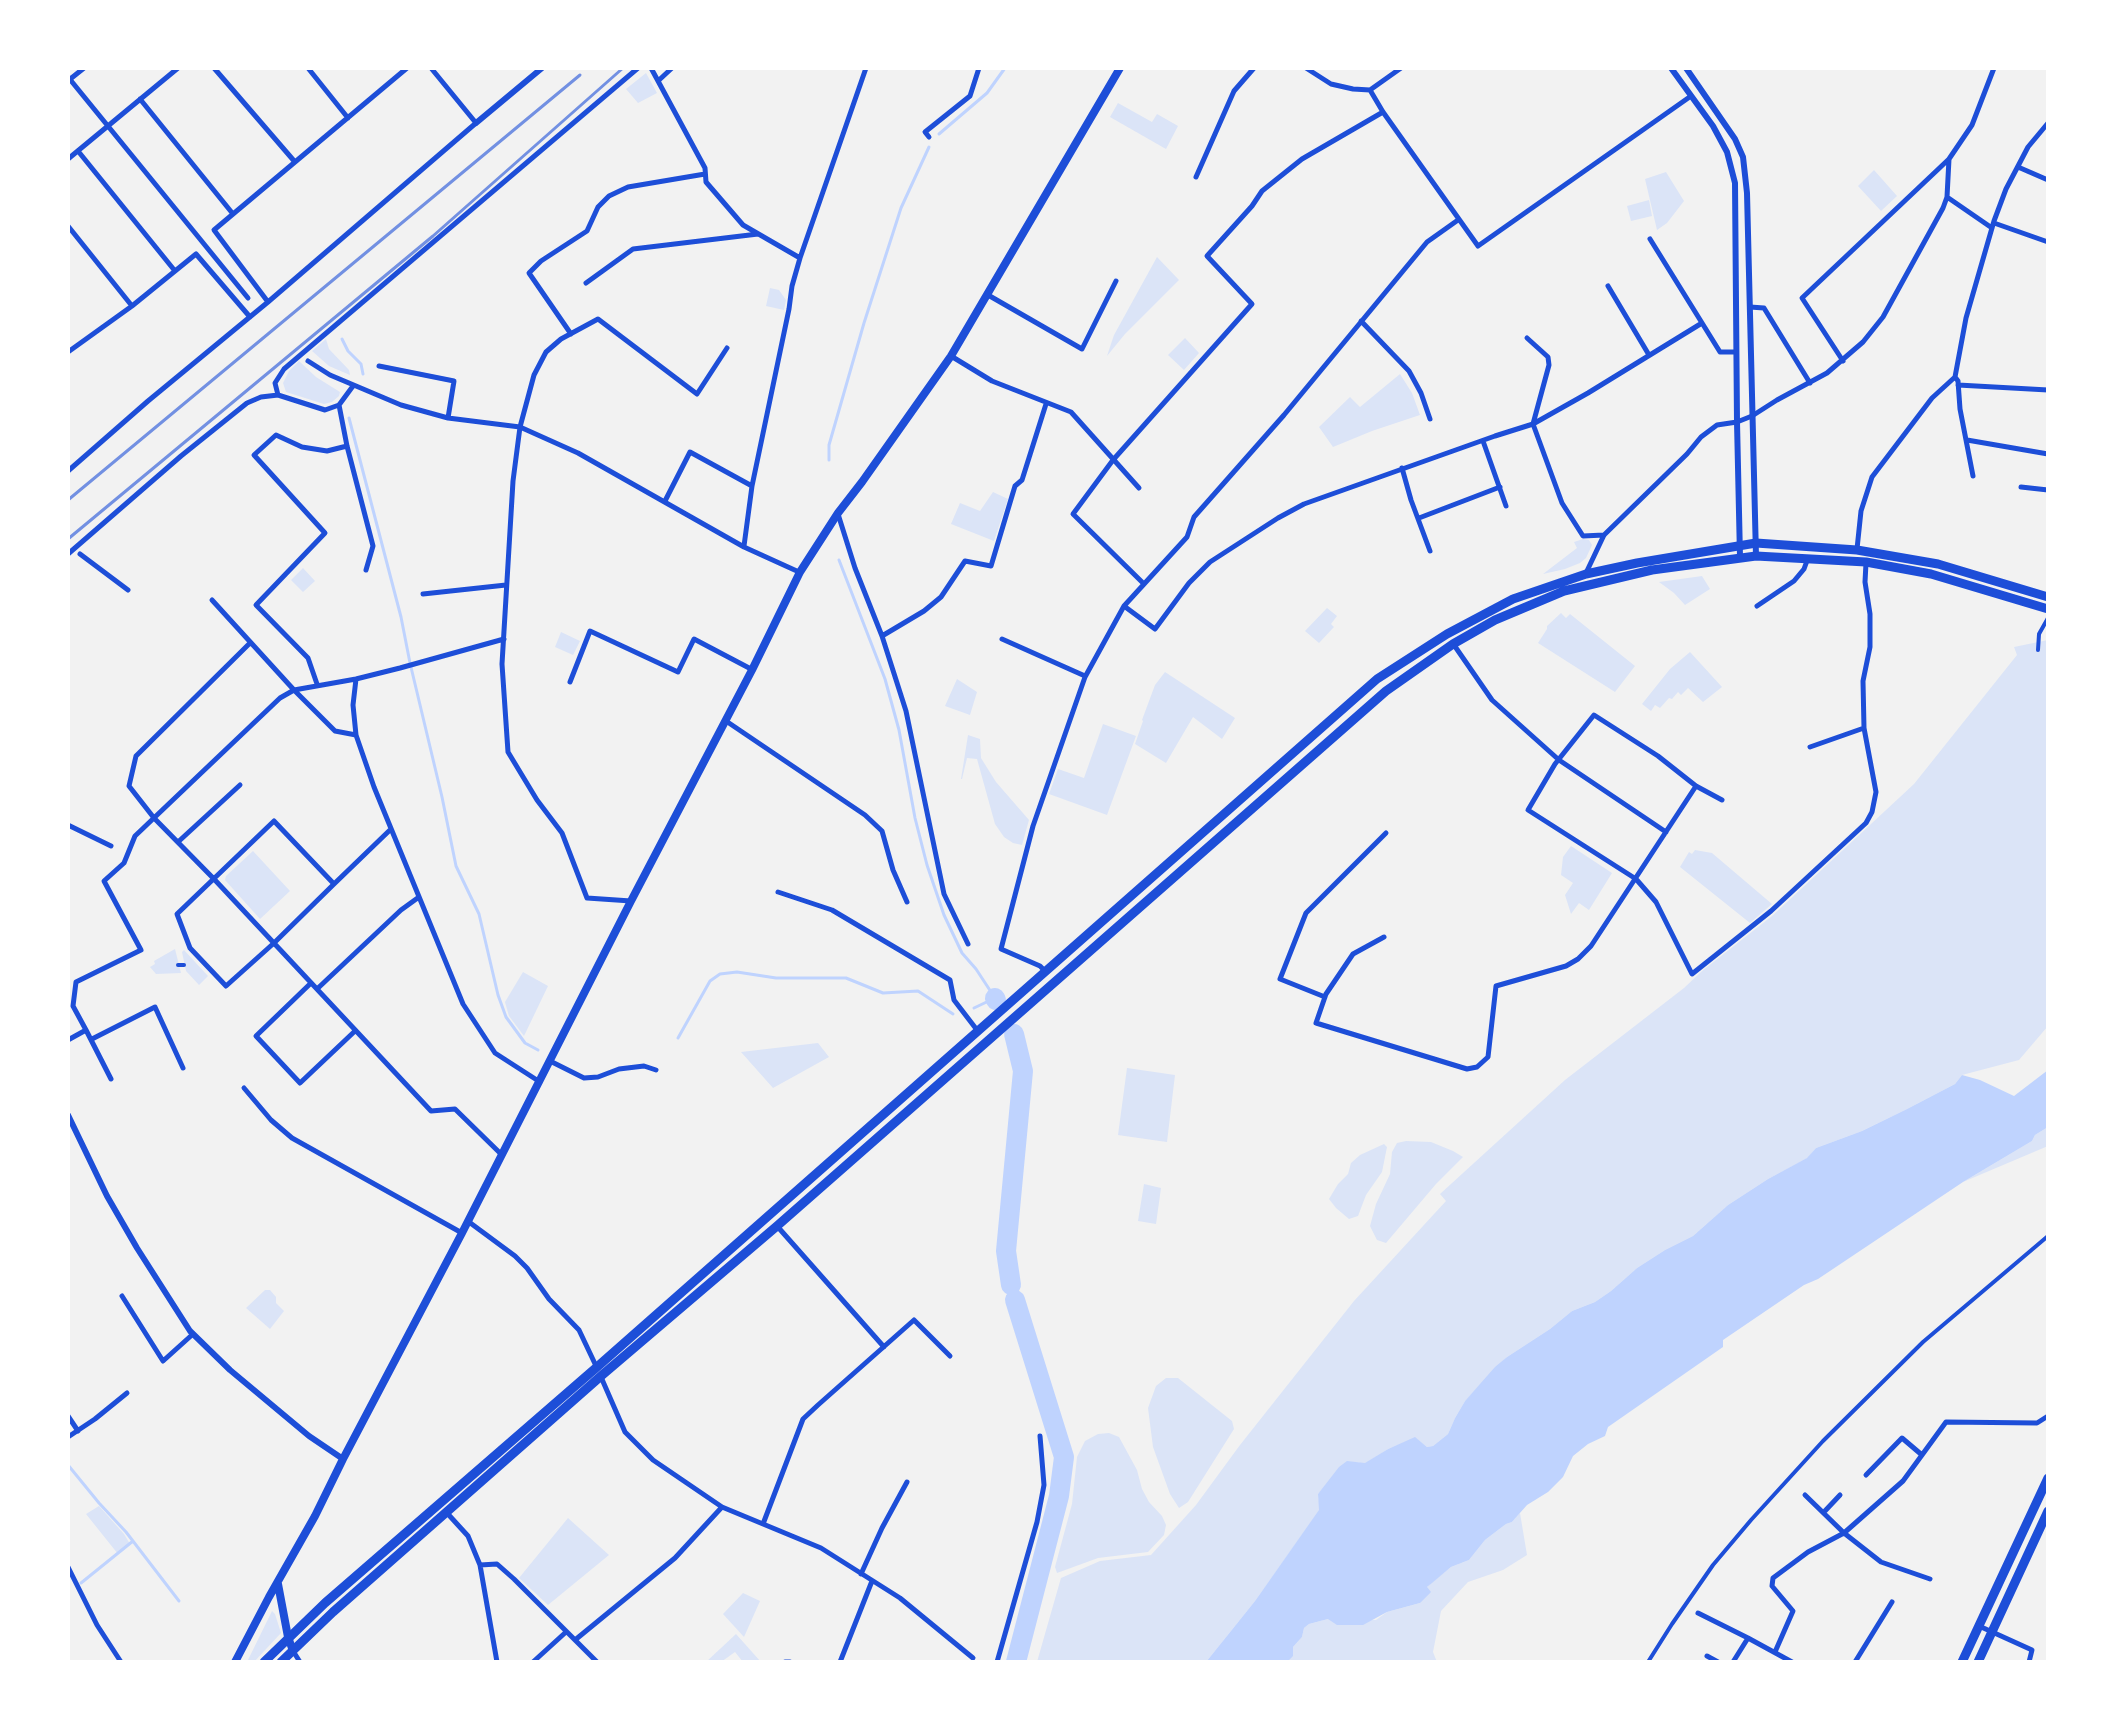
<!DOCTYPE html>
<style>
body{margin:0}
#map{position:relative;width:2116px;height:1730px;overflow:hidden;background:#f2f2f2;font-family:"Sofia Sans Condensed",sans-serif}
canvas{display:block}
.frame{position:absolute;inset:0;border:70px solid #fff;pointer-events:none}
</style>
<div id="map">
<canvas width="2116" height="1730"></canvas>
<div class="frame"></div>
</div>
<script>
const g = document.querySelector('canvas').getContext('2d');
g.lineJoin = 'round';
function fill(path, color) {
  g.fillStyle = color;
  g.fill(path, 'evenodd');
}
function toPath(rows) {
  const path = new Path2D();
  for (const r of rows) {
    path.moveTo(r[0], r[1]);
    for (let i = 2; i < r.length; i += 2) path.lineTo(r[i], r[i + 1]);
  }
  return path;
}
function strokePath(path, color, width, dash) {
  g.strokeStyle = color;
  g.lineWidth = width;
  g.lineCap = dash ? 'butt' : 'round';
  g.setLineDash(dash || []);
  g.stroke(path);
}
fill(toPath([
 [646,73,657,93,638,103,626,89],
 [1118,103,1152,122,1157,114,1178,126,1166,149,1110,117],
 [1874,170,1897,196,1881,211,1858,186],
 [1666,172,1684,201,1667,223,1657,230,1645,179],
 [1649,200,1652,216,1631,221,1627,206],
 [1157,257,1179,280,1125,334,1107,356,1114,335],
 [770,288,779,290,786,300,784,310,766,306],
 [1185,338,1199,353,1184,370,1168,355],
 [326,339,329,349,349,370,350,375,329,366,312,351],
 [299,361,316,377,340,392,339,396,332,402,324,404,286,392,283,383,289,371],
 [1400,374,1412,393,1420,415,1372,431,1333,447,1319,427,1350,397,1360,407],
 [993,492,1008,499,994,541,951,524,960,503,980,511],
 [1583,539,1589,540,1592,545,1586,558,1580,563,1565,569,1543,574,1577,548,1574,542],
 [303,568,315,581,303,592,291,580],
 [1702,576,1710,589,1685,605,1674,593,1659,582],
 [1327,608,1337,616,1331,624,1334,627,1319,643,1305,631],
 [1561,613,1566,618,1570,614,1635,666,1615,692,1538,643,1547,629,1547,626],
 [561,632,580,641,573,655,555,647],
 [2048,640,2048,1026,2019,1060,1962,1075,1955,1084,1907,1109,1862,1131,1816,1148,1808,1158,1768,1179,1728,1205,1693,1236,1665,1250,1637,1268,1611,1291,1595,1302,1572,1311,1550,1329,1507,1357,1465,1401,1455,1418,1448,1434,1433,1446,1427,1447,1415,1438,1388,1449,1365,1464,1356,1462,1318,1494,1320,1510,1255,1601,1206,1662,1037,1662,1061,1578,1100,1561,1151,1555,1196,1505,1240,1445,1354,1301,1446,1201,1440,1194,1565,1080,1684,988,1702,971,1772,916,1914,784,2017,655,2014,647],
 [1690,652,1722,687,1703,702,1688,688,1681,695,1678,692,1672,699,1669,698,1660,708,1655,705,1651,711,1642,704,1670,669],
 [1165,672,1235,718,1222,739,1193,717,1166,763,1135,744,1143,721,1142,720,1155,685],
 [957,679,977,692,970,715,945,706],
 [1103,724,1136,736,1107,815,1049,794,1058,769,1084,778],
 [968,735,980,739,981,758,996,782,1029,820,1022,845,1013,843,1004,837,995,824,977,759,967,758,962,779,961,779],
 [1571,846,1612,873,1589,910,1579,903,1571,914,1565,895,1573,883,1561,875,1563,857],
 [1695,850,1712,853,1772,904,1750,923,1680,867,1689,852,1692,854],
 [253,851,290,891,260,919,225,880,226,876],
 [175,949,181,973,156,974,150,967,155,964,154,961],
 [184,950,208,976,199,985,186,971,182,952],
 [523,972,548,986,524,1036,509,1016,505,1002],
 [818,1043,829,1057,773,1088,741,1052],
 [1127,1068,1175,1075,1167,1142,1118,1135],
 [2048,1127,2048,1146,1963,1182,2032,1141,2035,1135],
 [1406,1141,1431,1142,1453,1151,1463,1157,1436,1184,1386,1243,1377,1240,1370,1226,1376,1204,1390,1174,1392,1152,1397,1143],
 [1384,1144,1387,1147,1382,1172,1366,1195,1358,1216,1349,1219,1336,1208,1329,1199,1338,1184,1348,1174,1351,1163,1360,1155],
 [1144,1184,1161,1188,1156,1224,1138,1221],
 [265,1290,270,1290,276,1297,276,1303,284,1311,270,1329,246,1308],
 [1166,1378,1178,1378,1232,1421,1234,1429,1188,1502,1179,1508,1170,1494,1153,1447,1148,1408,1156,1386],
 [1109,1433,1119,1437,1137,1470,1142,1489,1149,1502,1162,1516,1166,1525,1164,1535,1148,1552,1098,1558,1057,1573,1055,1567,1072,1504,1077,1457,1085,1441,1098,1434],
 [99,1506,124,1534,130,1544,118,1554,86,1514],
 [1520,1513,1527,1555,1503,1570,1468,1582,1441,1611,1433,1652,1437,1662,1287,1662,1293,1647,1302,1637,1304,1628,1309,1624,1328,1619,1376,1620,1387,1612,1420,1603,1427,1587,1431,1583,1451,1567,1469,1560,1485,1540,1506,1524,1512,1522],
 [568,1518,609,1555,548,1605,519,1578],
 [743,1593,760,1601,744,1637,723,1614],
 [272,1611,275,1614,281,1633,254,1662,247,1662],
 [736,1634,761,1662,743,1662,735,1652,721,1662,706,1662]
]), '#dbe4f7');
fill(toPath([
 [2048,1070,2048,1127,2035,1135,2032,1141,1963,1182,1818,1279,1804,1285,1723,1340,1723,1347,1608,1427,1605,1436,1588,1444,1573,1456,1563,1477,1548,1492,1527,1505,1512,1522,1506,1524,1485,1540,1469,1560,1451,1567,1432,1583,1427,1587,1431,1592,1420,1603,1387,1612,1363,1625,1337,1625,1328,1619,1309,1624,1304,1628,1302,1637,1293,1647,1293,1656,1287,1662,1206,1662,1255,1601,1319,1510,1318,1494,1339,1467,1347,1461,1365,1463,1388,1449,1415,1437,1427,1447,1433,1446,1448,1434,1455,1418,1465,1401,1495,1367,1507,1357,1550,1329,1572,1311,1595,1302,1611,1291,1637,1268,1665,1250,1693,1236,1728,1205,1768,1179,1807,1158,1816,1148,1862,1131,1907,1109,1955,1084,1962,1075,1980,1080,2014,1096]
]), '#bfd3fe');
strokePath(toPath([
 [939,134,987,93,1005,68],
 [342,339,348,351,361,364,363,374],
 [349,418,401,617,410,663,442,797,456,866,479,914,498,995,506,1017,525,1043,538,1050],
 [829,460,829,445,864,323,901,208,929,147],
 [839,560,885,679,899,730,915,818,927,865,944,915,962,953,976,969,995,998,974,1008],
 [678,1038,710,981,720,974,737,972,776,978,846,978,883,993,918,991,953,1014],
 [68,1465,99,1503,126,1532,179,1601],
 [81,1583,133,1541]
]), '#bfd3fe', 3);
strokePath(toPath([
 [995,998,996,1000],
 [1011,1285,1006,1251,1023,1071,1014,1034],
 [1015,1300,1064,1457,1059,1496,1016,1662]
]), '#bfd3fe', 20);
strokePath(toPath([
 [2038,650,2039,634,2048,618],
 [178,965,184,965],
 [1648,1662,1672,1624,1713,1565,1751,1520,1823,1441,1923,1342,2048,1236]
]), '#1d4ed8', 4);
strokePath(toPath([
 [214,68,295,162],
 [308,68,348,118],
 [407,68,214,230,268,302,476,123,431,68],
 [651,68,705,168,706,182,743,225,800,258],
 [1306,68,1331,84,1353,89,1370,90,1401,68],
 [68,77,248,298],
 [69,80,84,68],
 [658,81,672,68],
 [1370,90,1383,112,1478,246,1691,96],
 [140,99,233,214],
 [929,137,925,132,970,96,979,68],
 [78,151,175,271],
 [68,159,178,68],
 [2018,167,2048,180],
 [1196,177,1234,91,1254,68],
 [1947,197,1992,228],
 [1994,223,2048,242],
 [68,226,132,306],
 [1650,239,1720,352,1736,352],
 [586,283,633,249,758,234],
 [1608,286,1649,355],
 [988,295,1082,349,1116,281],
 [1750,307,1764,308,1810,383],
 [1361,321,1409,371,1421,393,1430,419],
 [571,334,529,273,541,261,587,231,598,207,609,196,628,187,705,174],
 [1527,338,1548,357,1549,365,1533,424,1562,503,1583,536,1604,535],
 [68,352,132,306,196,254,250,317],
 [951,356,992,381,1071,412,1139,488],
 [308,361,330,375,401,405,448,418,520,427,578,453,744,547,799,572],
 [1843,361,1802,298,1949,159],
 [379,366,454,381,448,418],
 [1955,377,1958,381,1960,409,1973,476],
 [1958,385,2048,390],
 [278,395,275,383,284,369,638,68],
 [339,405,347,446,373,546,366,570],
 [1967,440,2048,454],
 [1483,441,1506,506],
 [1402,468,1411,500,1430,551],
 [68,471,148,401,268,302],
 [2021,487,2048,490],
 [665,501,690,452,752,486],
 [838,514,855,568,882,636,906,711,944,894,968,944],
 [1419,518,1500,487],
 [744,546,752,486,789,309,792,286,800,258,866,68],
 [1857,549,1861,511,1872,477,1932,398,1955,377,1966,318,1994,221,2006,189,2028,147,2048,123],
 [68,554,181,456,247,403,261,397,278,395,325,410,339,405,353,386],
 [80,554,128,590],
 [1586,573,1604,535,1687,454,1701,437,1717,425,1737,422,1752,416,1777,400,1827,373,1863,342,1883,317,1943,208,1947,197,1949,159,1972,125,1994,68],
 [1144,584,1073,514,1113,460,1252,304,1207,256,1252,206,1262,191,1302,159,1383,112],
 [423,594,506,585],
 [212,600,294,690,335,731,356,735],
 [1124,606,1155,629,1189,583,1210,562,1278,518,1304,504,1495,436,1533,424,1588,393,1702,323],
 [1757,606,1794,581,1804,569,1808,558],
 [882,636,924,611,941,597,965,561,991,566,1015,486,1022,480,1046,404],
 [1002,639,1085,676],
 [250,643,136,756,129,786,154,818,214,879,431,1111,455,1109,502,1155],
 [1454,645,1492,700,1559,760,1666,832],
 [356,679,353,705,356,735,374,787,463,1004,495,1053,540,1082],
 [570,682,590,631,678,672,694,639,751,669],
 [317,684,308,658,256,605,325,533,254,455,276,435,302,447,327,451,347,446],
 [726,721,865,815,882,831,893,870,907,902],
 [1810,747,1864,728],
 [1722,800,1696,786,1658,756,1594,715,1555,764,1528,810,1636,879,1656,902,1692,974,1771,911,1866,823,1872,812,1876,792,1864,728,1863,681,1870,647,1870,614,1865,582,1866,563],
 [68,825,111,846],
 [178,842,240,785],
 [334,884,274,821,177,914,190,948,226,986,274,943,334,884,391,829],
 [778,892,832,910,950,980,954,1000,977,1030],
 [631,901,587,898,562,833,537,800,508,752,502,664,513,481,520,427,534,375,546,352,561,339,598,319,697,394,727,348],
 [1384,937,1353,954,1326,994,1316,1023,1467,1069,1477,1067,1488,1057,1496,986,1566,966,1578,959,1591,946,1696,786],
 [1045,971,1040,966,1001,949,1033,826,1085,677,1124,606,1187,537,1194,517,1284,415,1427,242,1458,220],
 [311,983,256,1036,300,1083,355,1031],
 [317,989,401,910,419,897],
 [1325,997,1280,979,1306,913,1386,833],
 [86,1030,111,1079],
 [92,1039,155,1007,183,1068],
 [68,1040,86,1030,73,1006,76,982,141,950,104,881,124,863,135,836,280,698,294,690,356,679,400,668,504,639],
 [550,1061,584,1078,598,1077,619,1069,644,1066,656,1070],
 [244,1088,271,1120,292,1138,462,1233],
 [469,1222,515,1256,527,1268,549,1299,579,1330,597,1368],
 [777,1226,884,1347],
 [122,1296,163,1361,193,1334],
 [601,1377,625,1432,653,1460,722,1507,821,1548,900,1598,973,1658],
 [68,1416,78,1431],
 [68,1437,95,1419,127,1393],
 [1922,1455,1946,1422,2037,1423,2048,1416],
 [1866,1475,1902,1438,1922,1455,1903,1481,1844,1533,1881,1562,1930,1579],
 [1824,1512,1840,1495],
 [447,1513,468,1536,480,1565,497,1662],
 [763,1524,803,1419,818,1405,914,1320,950,1356],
 [480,1565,497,1564,514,1579,597,1662],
 [68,1567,97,1625,121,1662],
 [861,1574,882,1528,907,1482],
 [1698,1613,1748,1638],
 [1979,1626,2032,1650,2029,1662],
 [575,1640,675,1558,722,1507],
 [293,1651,300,1662],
 [1775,1652,1793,1611,1772,1586,1773,1578,1808,1552,1844,1533,1805,1495],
 [1707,1656,1718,1662],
 [533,1662,566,1632],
 [785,1662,790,1662],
 [840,1662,872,1581],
 [997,1662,1037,1522,1044,1485,1040,1436],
 [1733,1662,1748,1638,1792,1662],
 [1855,1662,1892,1602]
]), '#1d4ed8', 5);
strokePath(toPath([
 [1671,68,1713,126,1727,152,1735,183,1737,422,1740,557],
 [1686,68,1735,139,1743,157,1747,193,1756,556],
 [476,123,542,68],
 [68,1115,107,1196,137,1248,190,1331,230,1370,309,1436,343,1459]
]), '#1d4ed8', 6);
strokePath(toPath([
 [278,1584,288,1637,293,1651],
 [235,1662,269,1597,315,1516,343,1459,462,1233,631,901,752,670,800,572,838,513,862,482,951,356,1120,68]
]), '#1d4ed8', 8);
strokePath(toPath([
 [264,1662,325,1603,597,1367,1377,679,1447,634,1513,599,1586,574,1637,563,1756,543,1857,550,1938,564,2048,597],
 [281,1662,333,1612,601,1376,777,1226,1386,691,1453,644,1495,620,1564,591,1652,570,1756,556,1866,562,1931,574,2048,609],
 [1962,1662,2048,1478],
 [1978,1662,2048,1511]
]), '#1d4ed8', 9);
strokePath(toPath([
 [68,500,580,75],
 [68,539,433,236,623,68]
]), '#7290e2', 3);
</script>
